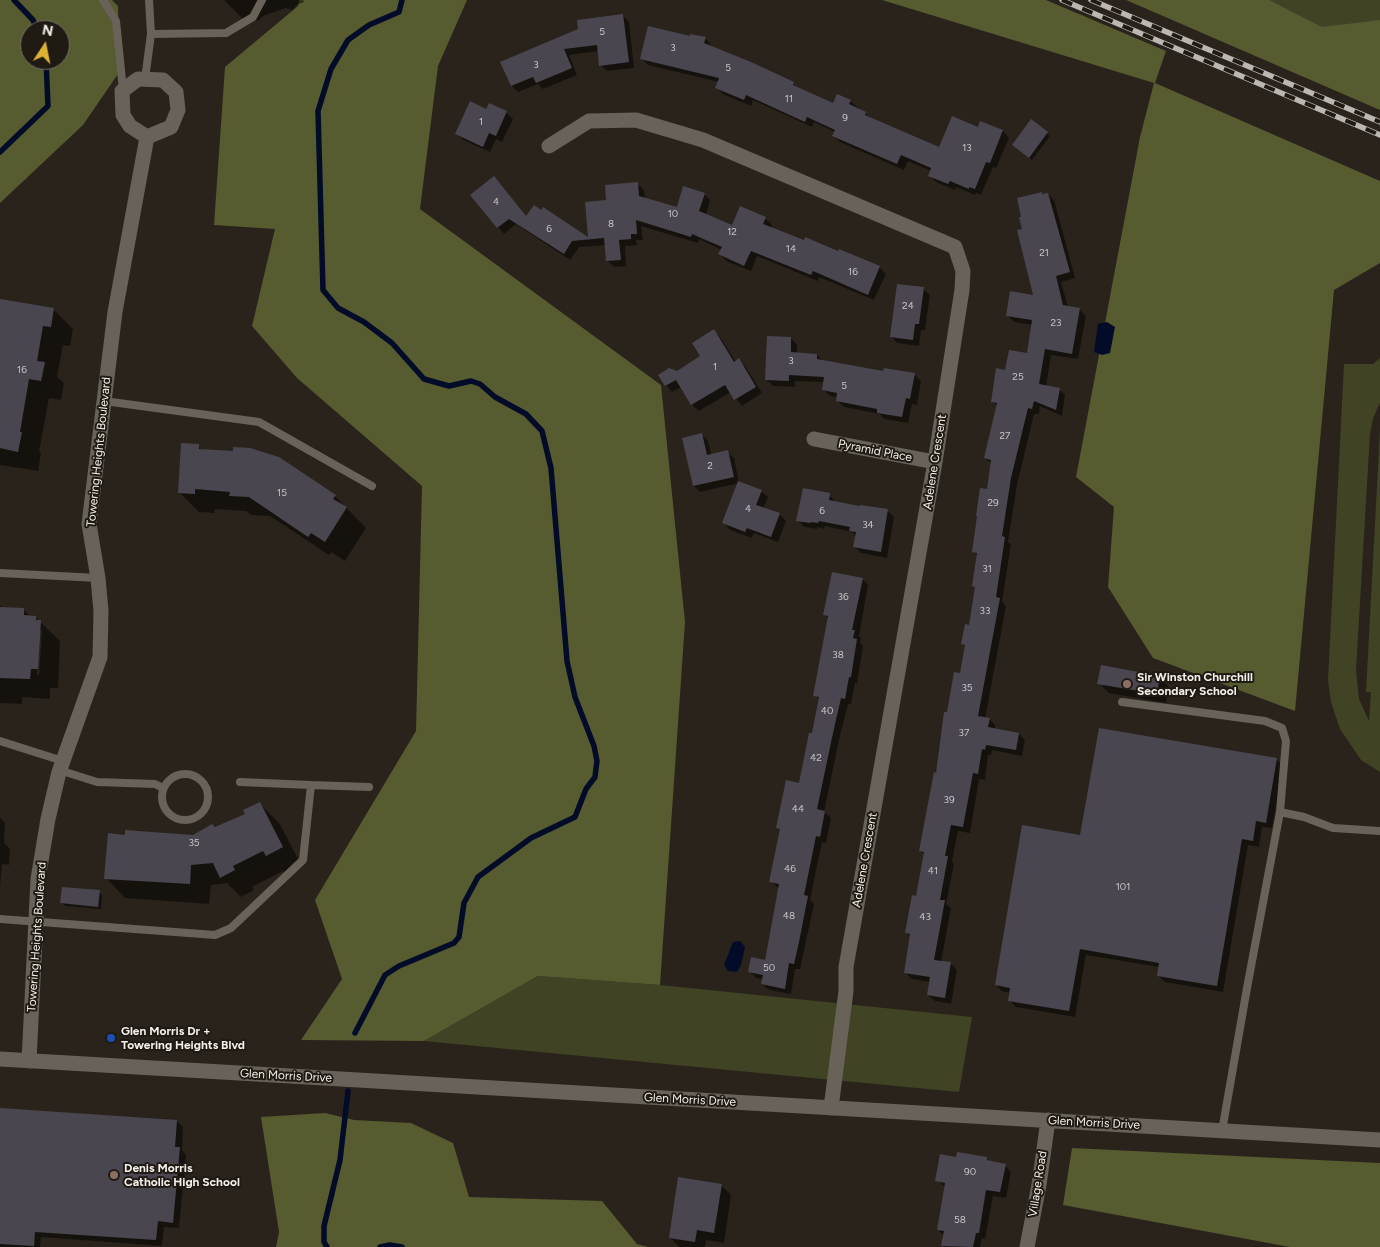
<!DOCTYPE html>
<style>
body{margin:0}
#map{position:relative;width:1380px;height:1247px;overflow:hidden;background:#29231c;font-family:Figtree,sans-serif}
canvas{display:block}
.north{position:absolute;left:20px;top:20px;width:50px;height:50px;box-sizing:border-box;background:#1f1a12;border:1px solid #746f68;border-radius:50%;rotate:11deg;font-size:14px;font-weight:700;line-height:20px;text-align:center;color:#f3efea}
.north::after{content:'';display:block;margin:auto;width:18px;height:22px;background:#ddb233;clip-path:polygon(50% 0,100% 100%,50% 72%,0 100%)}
</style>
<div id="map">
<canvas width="1380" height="1247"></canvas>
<div class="north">N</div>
</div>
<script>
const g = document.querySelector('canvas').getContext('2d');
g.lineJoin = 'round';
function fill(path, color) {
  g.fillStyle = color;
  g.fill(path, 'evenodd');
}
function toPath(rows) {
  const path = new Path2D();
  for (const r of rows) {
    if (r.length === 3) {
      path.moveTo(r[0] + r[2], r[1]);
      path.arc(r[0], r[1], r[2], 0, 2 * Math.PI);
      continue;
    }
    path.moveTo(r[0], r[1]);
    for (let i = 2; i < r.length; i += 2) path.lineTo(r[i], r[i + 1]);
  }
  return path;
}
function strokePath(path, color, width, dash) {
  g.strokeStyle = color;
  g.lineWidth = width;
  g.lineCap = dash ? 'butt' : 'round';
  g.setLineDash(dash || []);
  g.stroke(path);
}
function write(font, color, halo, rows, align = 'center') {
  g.font = font + ' Figtree,sans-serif';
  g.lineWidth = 4;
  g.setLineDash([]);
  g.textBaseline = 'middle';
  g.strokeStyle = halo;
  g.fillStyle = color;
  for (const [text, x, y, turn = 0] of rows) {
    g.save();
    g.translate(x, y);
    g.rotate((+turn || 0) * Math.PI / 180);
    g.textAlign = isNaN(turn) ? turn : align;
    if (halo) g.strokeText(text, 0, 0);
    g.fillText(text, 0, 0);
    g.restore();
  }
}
fill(toPath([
 [1237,0,1380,0,1380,57],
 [1380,358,1380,402,1373,419,1370,434,1356,670,1359,699,1369,721,1371,692,1366,692,1380,429,1380,772,1361,760,1340,729,1331,702,1328,680,1344,364,1373,364],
 [538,976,660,985,972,1017,959,1092,424,1041]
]), '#404324');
fill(toPath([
 [0,0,112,0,118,6,120,71,83,125,0,203],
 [30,30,60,30,60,60,30,60],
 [299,0,467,0,438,66,420,209,661,385,685,622,660,985,538,976,424,1041,301,1040,342,979,315,900,416,731,422,486,297,378,252,326,275,229,214,225,225,67,298,6],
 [882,0,1046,0,1166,51,1155,83,1380,181,1380,263,1334,290,1295,711,1153,658,1108,587,1114,507,1076,477,1140,137,1154,83],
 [1126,0,1269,0,1322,27,1380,20,1380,110],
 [325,1113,354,1120,411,1123,453,1143,469,1197,602,1201,637,1244,648,1247,276,1247,279,1232,261,1117],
 [1072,1148,1380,1163,1380,1247,1290,1247,1063,1205]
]), '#575b30');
fill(toPath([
 [1107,322,1115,327,1110,353,1102,355,1094,352,1098,324],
 [740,941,745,947,741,965,737,972,728,971,724,965,733,942]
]), '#020c29');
fill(toPath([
 [224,0,303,0,304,2,296,5,293,10,286,8,263,16,258,21,255,18,246,22],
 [623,16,629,22,634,68,607,71,600,65,599,51,569,55,577,75,543,89,538,84,518,92,512,86,502,62],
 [691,38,705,38,711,45,711,47,793,83,799,89,833,105,850,101,871,118,940,149,979,128,981,123,1003,131,1009,138,996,168,993,167,981,195,976,193,975,195,956,187,955,190,936,182,929,175,931,171,908,161,904,170,840,142,833,136,835,132,814,122,812,127,753,100,751,106,723,94,717,88,719,82,648,65,642,59],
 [487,110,506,112,513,119,502,142,496,139,490,152,463,140,457,134],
 [1031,121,1050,136,1032,160,1016,148],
 [494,178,527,218,589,239,607,201,638,184,644,190,645,199,678,208,704,194,710,200,706,215,733,227,765,218,772,225,770,228,879,267,886,274,874,300,819,277,818,281,757,256,751,271,726,261,720,254,722,250,699,239,698,243,641,226,643,240,636,240,637,245,625,246,626,266,614,267,608,261,606,245,579,247,570,260,516,224,504,234,498,227],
 [1042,194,1043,195,1048,194,1054,200,1075,278,1061,282,1068,307,1079,309,1086,316,1078,359,1051,355,1046,387,1059,389,1065,395,1062,416,1040,406,1039,414,1034,414,1017,485,1008,542,1011,544,1002,602,1006,606,985,719,989,719,995,725,995,730,1019,734,1025,740,1022,756,992,750,991,755,988,755,985,780,979,779,970,833,958,831,952,861,954,864,946,904,951,908,941,962,950,963,957,970,951,1004,935,1001,928,995,930,982,912,979,906,973,911,937,906,933,917,897,925,855,921,851,948,713,961,674,966,647,963,644,970,626,976,589,974,586,978,556,974,552,988,491,992,464,985,458,997,406,992,401,1006,372,1028,354,1033,325,1014,322,1007,315,1035,297,1023,230],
 [923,289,930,295,925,330,921,330,919,346,897,343,891,336],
 [53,309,73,329,70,346,63,345,57,377,64,383,61,400,49,398,39,452,41,453,38,471,0,465,0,312],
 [714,331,720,337,736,362,739,360,745,366,762,393,742,406,731,392,699,411,692,405,681,387,672,392,666,385,660,375,677,372,702,356],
 [791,338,797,345,797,354,817,355,824,362,884,373,914,374,921,381,917,405,912,404,908,423,884,419,880,414,844,407,837,400,838,397,830,396,823,389,825,382,795,381,795,387,773,386,766,379],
 [702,435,708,441,711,455,727,452,734,458,739,483,761,491,768,497,763,509,779,514,786,521,778,542,754,533,752,538,730,530,724,523,739,483,700,492,694,486],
 [198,446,203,451,335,496,366,528,345,561,331,552,329,555,270,516,251,515,246,511,215,509,214,513,199,512,179,492],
 [829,495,836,502,860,508,887,510,894,517,887,558,861,553,855,547,856,537,852,532,825,526,824,529,817,527,817,529,804,527,798,520],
 [862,579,868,585,859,636,861,638,860,643,863,646,857,683,855,683,851,704,848,704,839,740,824,812,831,818,826,843,822,842,810,900,814,904,800,969,795,969,791,994,769,990,762,984,763,979,756,978,750,971,765,961,780,889,771,882,781,831,778,827,800,784,813,735,820,700,815,695,829,619,825,615],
 [0,605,3,608,24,610,31,617,35,617,60,641,58,688,50,688,50,699,22,697,22,704,0,703],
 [39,629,42,631,39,675,37,675],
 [1159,677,1169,687,1166,703,1109,693,1099,683],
 [1276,759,1283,766,1272,828,1262,827,1259,847,1248,845,1223,992,1165,982,1158,975,1159,967,1086,955,1075,1017,1016,1007,1009,1000,1010,993,1002,991,996,985,1081,836],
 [260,804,280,824,302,867,287,875,283,871,252,887,254,890,241,897,227,883,211,885,209,904,125,898,106,878,126,836,193,836,247,815],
 [0,818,5,823,4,843,10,849,9,865,2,864,0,887],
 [99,892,102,895,101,909,65,906,62,903],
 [0,1109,177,1121,183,1127,182,1150,186,1155,179,1228,164,1227,162,1246,41,1237,40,1247,0,1247],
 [957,1158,987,1159,990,1162,1005,1165,1011,1172,1006,1198,993,1196,985,1239,982,1238,980,1247,944,1247,942,1245,944,1236,938,1230,945,1187,937,1180],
 [721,1185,731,1195,724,1243,706,1240,705,1247,680,1247,670,1238]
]), '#0007');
strokePath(toPath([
 [14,0,33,20,38,30],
 [0,152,48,106,46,60],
 [355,1033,385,975,399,966,454,943,459,937,464,903,478,877,531,838,575,817,586,789,595,777,597,761,594,746,575,697,567,661,551,468,542,431,526,414,495,397,480,384,471,381,449,386,424,379,392,343,364,322,338,308,323,290,318,111,331,69,348,40,369,25,399,12,402,0],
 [327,1247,324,1242,324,1226,340,1160,348,1091],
 [380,1247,390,1245,402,1247]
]), '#020c29', 5.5);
fill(toPath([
 [623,14,629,62,599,66,597,45,564,49,572,68,536,83,533,77,511,86,500,62,578,29,577,20],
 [648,26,690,36,690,34,706,37,704,43,751,62,794,82,793,85,833,103,837,94,851,100,849,104,866,112,865,115,939,147,952,116,978,127,980,121,1003,130,990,163,986,162,975,189,969,187,969,189,950,181,948,184,928,176,931,168,901,155,897,164,832,136,835,130,807,117,805,122,746,95,744,100,715,88,719,78,640,59],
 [470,101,486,109,489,103,507,111,496,136,489,133,483,147,455,134],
 [1031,119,1048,132,1029,158,1012,145],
 [494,176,526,216,534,205,541,210,543,207,588,237,585,202,606,200,605,185,638,182,639,196,677,207,683,186,705,193,699,211,732,225,740,206,766,217,763,224,804,240,805,237,838,251,839,249,880,266,868,295,813,271,811,275,751,251,744,266,718,254,722,247,692,234,691,237,636,220,637,234,631,234,631,239,619,240,621,260,606,261,604,238,572,241,564,254,509,219,497,228,470,195],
 [1042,192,1042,194,1048,193,1070,272,1056,276,1063,305,1080,308,1072,354,1045,349,1039,384,1060,388,1056,410,1034,401,1032,409,1028,408,1011,478,1002,536,1005,537,996,597,1000,598,978,716,990,718,988,727,1019,733,1016,750,986,745,985,750,982,749,978,774,973,773,963,827,951,825,945,856,948,856,940,900,945,900,934,960,951,962,945,998,927,995,930,977,904,973,910,934,905,933,912,895,916,896,924,852,919,851,934,772,936,773,944,712,947,712,954,672,960,673,965,645,961,644,965,624,969,625,975,587,972,586,977,553,972,552,977,516,976,516,980,488,987,489,991,460,984,458,997,403,991,402,996,368,1005,370,1009,350,1027,353,1032,320,1006,316,1010,291,1033,295,1017,230,1022,229,1019,217,1021,217,1017,198],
 [897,284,924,287,919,324,915,324,913,340,890,337],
 [0,299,54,308,51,327,43,326,37,361,45,362,41,381,29,379,20,432,22,432,18,452,0,448],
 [714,329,734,362,739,358,756,387,734,400,725,385,691,405,676,380,665,386,658,375,669,368,677,371,700,356,692,343],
 [767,336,791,337,791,352,817,354,817,359,883,371,884,368,915,373,910,399,906,398,902,417,877,413,877,409,836,401,837,393,822,390,824,377,789,375,789,381,765,380],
 [702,433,707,455,728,450,734,477,693,486,682,438],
 [181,443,199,444,199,449,233,451,233,447,250,448,279,457,336,495,333,499,347,507,325,542,311,533,308,537,249,497,229,496,230,492,195,489,195,494,178,493],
 [738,481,762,490,756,505,780,513,771,537,747,528,745,532,722,523],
 [803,488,830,493,829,500,859,506,860,505,888,509,881,552,853,547,856,532,849,531,850,527,819,521,818,523,811,522,811,523,796,521],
 [832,572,863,578,852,630,855,630,853,638,857,639,851,677,849,677,845,699,841,698,833,733,817,809,825,811,820,837,816,836,804,895,808,896,799,942,794,964,789,963,785,989,761,984,763,975,748,972,751,957,765,960,768,944,779,884,769,882,780,829,776,828,786,780,799,783,809,733,812,733,819,697,813,696,828,616,823,615],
 [0,607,24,608,24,615,36,616,36,620,41,620,38,669,31,669,30,679,0,678],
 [1101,665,1160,676,1157,694,1097,684],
 [1099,728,1277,758,1266,823,1256,821,1253,841,1242,839,1217,986,1157,976,1159,963,1080,949,1069,1011,1008,1001,1010,988,995,985,1022,825,1080,835],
 [260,802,283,847,266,856,263,851,233,866,235,870,220,878,213,863,191,865,190,884,104,879,108,833,125,835,125,830,193,835,212,824,215,827,245,814,243,810],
 [62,887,100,890,98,907,60,903],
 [0,1108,177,1120,175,1147,180,1147,173,1223,158,1221,156,1240,35,1232,34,1246,0,1244],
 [957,1152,987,1157,987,1160,1006,1164,1000,1192,986,1190,979,1233,976,1233,973,1247,941,1246,944,1231,937,1230,945,1183,935,1181,940,1154,956,1157],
 [678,1177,722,1184,714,1233,697,1230,695,1242,669,1238]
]), '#4a4650');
strokePath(toPath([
 [103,0,116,21,123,90],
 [151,34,226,33,253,17,262,0],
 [145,79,151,34,149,0],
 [104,401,259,422,372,486],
 [0,573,98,578],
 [1122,702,1265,721,1282,728,1286,741,1280,812,1247,988,1222,1131],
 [0,741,63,761],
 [59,770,97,782,155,784,163,788],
 [185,797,23],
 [240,782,311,785],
 [1280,812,1304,817,1333,828,1380,831],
 [0,919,215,935,231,928,303,860,311,785,369,787]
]), '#686259', 8);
strokePath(toPath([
 [549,146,589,121,636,120,703,140,955,247,963,271,962,290,935,462,846,967,846,991,831,1108],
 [814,439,935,462],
 [0,1059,1380,1140],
 [29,1061,38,879,48,819,59,772,100,657,101,611,98,578,89,524,115,312,147,137,171,127,178,110,176,92,163,80,138,79,122,91,123,115,130,126,147,137],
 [1027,1247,1039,1185,1048,1120]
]), '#686259', 15);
const rail = toPath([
 [1062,0,1380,135],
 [1091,0,1380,122]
]);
strokePath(rail, '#bbb7b1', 5.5);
strokePath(rail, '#1f1a12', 4, [11]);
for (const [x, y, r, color] of [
 [1127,684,5,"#8d6e63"],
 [111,1038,5,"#1a4fb4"],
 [114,1175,5,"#8d6e63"]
]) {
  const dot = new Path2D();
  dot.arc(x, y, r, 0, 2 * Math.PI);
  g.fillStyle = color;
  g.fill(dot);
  strokePath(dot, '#1f1a12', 2);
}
write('10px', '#c9c5c4', null, [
 ["5",602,32],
 ["3",673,48],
 ["3",536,65],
 ["5",728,68],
 ["11",789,99],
 ["9",845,118],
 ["1",481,122],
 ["13",967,148],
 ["4",496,202],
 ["10",673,214],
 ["8",611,224],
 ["6",549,229],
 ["12",732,232],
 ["14",791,249],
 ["21",1044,253],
 ["16",853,272],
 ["24",908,306],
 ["23",1056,323],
 ["3",791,361],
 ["1",715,367],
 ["16",22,370],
 ["25",1018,377],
 ["5",844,386],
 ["27",1005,436],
 ["2",710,466],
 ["15",282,493],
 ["29",993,503],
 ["4",748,509],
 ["6",822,511],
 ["34",868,525],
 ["31",987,569],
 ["36",843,597],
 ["33",985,611],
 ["38",838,655],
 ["35",967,688],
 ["40",827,711],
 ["37",964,733],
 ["42",816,758],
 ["39",949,800],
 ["44",798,809],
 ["35",194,843],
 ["46",790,869],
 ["41",933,871],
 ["101",1123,887],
 ["48",789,916],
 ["43",925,917],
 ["50",769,968],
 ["90",970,1172],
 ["58",960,1220]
]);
write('12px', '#f3efea', '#1f1a12', [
 ["Pyramid Place",875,451,11],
 ["Towering Heights Boulevard",99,452,-84],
 ["Adelene Crescent",935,462,-81],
 ["Adelene Crescent",865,860,-80],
 ["Towering Heights Boulevard",37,937,-86],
 ["Glen Morris Drive",286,1076,3],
 ["Glen Morris Drive",690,1100,3],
 ["Glen Morris Drive",1094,1123,3],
 ["Village Road",1038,1184,-81]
]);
write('bold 12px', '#f3efea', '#1f1a12', [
 ["Sir Winston Churchill",1137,677],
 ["Secondary School",1137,691],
 ["Glen Morris Dr +",121,1031],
 ["Towering Heights Blvd",121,1045],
 ["Denis Morris",124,1168],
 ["Catholic High School",124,1182]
], 'left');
</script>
